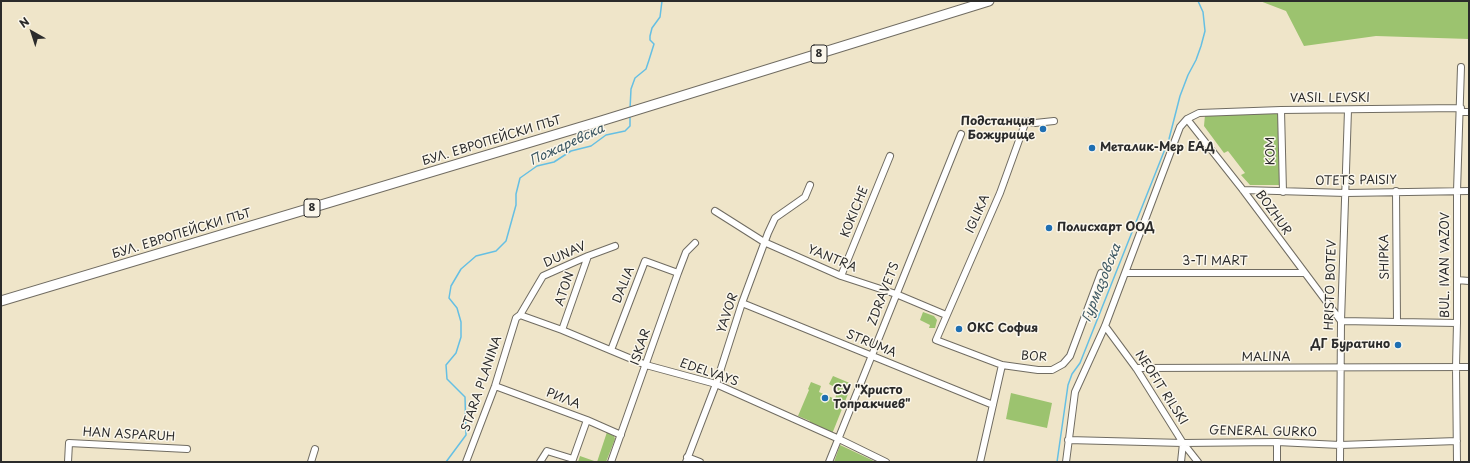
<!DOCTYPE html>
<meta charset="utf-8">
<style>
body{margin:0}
#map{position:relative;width:1470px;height:463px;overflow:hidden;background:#efe5c9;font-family:"Playpen Sans",sans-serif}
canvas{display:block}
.frame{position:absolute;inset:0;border:2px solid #2b2b2b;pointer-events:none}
.north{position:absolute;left:12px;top:12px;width:40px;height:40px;-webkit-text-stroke:3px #fbf7ec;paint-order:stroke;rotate:321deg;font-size:11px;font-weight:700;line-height:16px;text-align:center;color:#2b2b2b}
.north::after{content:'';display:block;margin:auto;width:14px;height:18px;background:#2b2b2b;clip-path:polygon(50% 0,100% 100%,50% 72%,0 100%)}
</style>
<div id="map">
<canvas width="1470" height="463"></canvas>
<div class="frame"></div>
<div class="north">N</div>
</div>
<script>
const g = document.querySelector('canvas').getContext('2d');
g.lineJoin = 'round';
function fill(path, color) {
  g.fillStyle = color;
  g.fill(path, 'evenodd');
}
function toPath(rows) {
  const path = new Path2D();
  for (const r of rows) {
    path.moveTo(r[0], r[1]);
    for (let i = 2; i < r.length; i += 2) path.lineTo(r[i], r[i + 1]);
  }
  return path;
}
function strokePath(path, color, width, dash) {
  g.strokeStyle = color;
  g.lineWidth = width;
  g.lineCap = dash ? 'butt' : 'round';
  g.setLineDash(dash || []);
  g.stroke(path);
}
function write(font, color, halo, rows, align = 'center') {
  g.font = font + ' "Playpen Sans",sans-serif';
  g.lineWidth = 3;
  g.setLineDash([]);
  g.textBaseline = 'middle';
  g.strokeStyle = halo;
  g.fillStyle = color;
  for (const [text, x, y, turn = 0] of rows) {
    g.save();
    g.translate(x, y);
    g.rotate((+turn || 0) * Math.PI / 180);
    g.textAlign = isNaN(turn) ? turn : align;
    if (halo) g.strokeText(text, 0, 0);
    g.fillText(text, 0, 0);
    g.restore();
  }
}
fill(toPath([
 [1260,1,1274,2,1469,1,1469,39,1376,36,1304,46,1286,11],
 [1281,111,1284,185,1250,185,1241,175,1245,173,1228,151,1224,153,1204,126,1205,115],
 [923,312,934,316,937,320,935,328,929,328,930,325,920,320],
 [833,376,852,384,832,434,809,424,810,421,798,416,809,390,808,389,811,382,821,386,819,392,835,399,838,389,829,384],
 [1011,393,1052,403,1047,428,1006,419],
 [607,432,614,436,615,439,606,462,578,462,580,456,597,462],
 [840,445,876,462,834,462]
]), '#9cc36f');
strokePath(toPath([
 [630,109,631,89,635,78,646,69,649,60,654,44,650,40,650,36,652,28,660,17,662,1],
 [446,462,466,435,465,397,447,379,446,365,456,353,461,337,461,322,457,308,449,298,451,286,461,269,476,256,496,251,506,241,516,205,516,194,520,178,537,166,554,162,571,151,591,146,606,135,625,131,630,126,630,115],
 [1057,462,1068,385,1072,374,1080,363,1169,139,1180,96,1188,75,1196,60,1201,46,1205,31,1203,12,1198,1]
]), '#65bfe3', 1.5);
const minor = toPath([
 [1281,110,1283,192],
 [1460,112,1469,112],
 [1187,119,1243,190,1341,321,1457,323],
 [1243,190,1346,193,1469,191],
 [1396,191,1397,322],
 [715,211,764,242,841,276,896,294,946,315],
 [1127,273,1304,273],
 [841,276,890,156],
 [1457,280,1469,281],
 [742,303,993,405],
 [520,315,562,330,646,365,716,384,839,439,886,462],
 [1105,326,1136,368,1183,443,1198,462],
 [562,330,588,256],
 [611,350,645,261,678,273],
 [1002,365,936,340,1000,193,1026,121,1035,123,1054,121],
 [1136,368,1469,367],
 [495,386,587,420,621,435],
 [1068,440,1183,443,1277,442,1340,445,1457,441],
 [1277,442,1277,462],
 [687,457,700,462],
 [68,462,69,443,187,449],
 [311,462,315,449],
 [466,462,495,386,516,318,520,315,543,276,588,256,615,246],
 [540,462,547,451,573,459],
 [572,462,587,420],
 [611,462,678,273,686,252,695,243],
 [686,462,716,384,742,303,768,233,775,218,805,197,810,185],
 [829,462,961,134],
 [980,462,1002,365,1038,370,1052,370,1063,364,1070,356,1101,273],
 [1066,462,1075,392,1105,326,1180,127,1187,119,1199,113,1281,110,1461,108],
 [1181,462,1183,443],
 [1340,462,1341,321,1348,110],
 [1457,462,1456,367,1457,323,1457,191,1461,67]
]);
const primary = toPath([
 [1,301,601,121,989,1]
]);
strokePath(minor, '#706c62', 8);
strokePath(primary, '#706c62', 11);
strokePath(minor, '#fff', 6);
strokePath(primary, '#fff', 9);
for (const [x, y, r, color] of [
 [1043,129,4,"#1f6fb2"],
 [1092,148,4,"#1f6fb2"],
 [1049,228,4,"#1f6fb2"],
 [959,329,4,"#1f6fb2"],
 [1398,345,4,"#1f6fb2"],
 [825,398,4,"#1f6fb2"]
]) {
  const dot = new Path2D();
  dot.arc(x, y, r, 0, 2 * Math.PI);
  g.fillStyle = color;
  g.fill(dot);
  strokePath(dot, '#fbf7ec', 1.5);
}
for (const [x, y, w] of [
 [819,54,16],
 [312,208,16]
]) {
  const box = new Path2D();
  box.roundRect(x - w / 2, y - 9, w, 18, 3);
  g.fillStyle = '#fbf7ec';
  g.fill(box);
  strokePath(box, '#2b2b2b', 1);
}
write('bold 11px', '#2b2b2b', null, [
 ["8",819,54],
 ["8",312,208]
]);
write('12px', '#2b2b2b', '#fbf7ec', [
 ["VASIL LEVSKI",1330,99],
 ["БУЛ. ЕВРОПЕЙСКИ ПЪТ",492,141,-17],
 ["KOM",1271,151,-91],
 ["OTETS PAISIY",1356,181,-1],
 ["KOKICHE",855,212,-68],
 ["BOZHUR",1273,213,54],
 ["IGLIKA",978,214,-66],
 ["БУЛ. ЕВРОПЕЙСКИ ПЪТ",182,234,-17],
 ["DUNAV",565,255,-24],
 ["SHIPKA",1385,257,-91],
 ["YANTRA",832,259,22],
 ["3-TI MART",1215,262],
 ["BUL. IVAN VAZOV",1446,265,-90],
 ["DALIA",624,285,-68],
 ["HRISTO BOTEV",1331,285,-88],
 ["ATON",565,289,-71],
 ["ZDRAVETS",884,294,-69],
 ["YAVOR",728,313,-72],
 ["STRUMA",871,344,22],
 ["ISKAR",641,347,-71],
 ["BOR",1034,357,4],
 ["MALINA",1266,358],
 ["EDELVAYS",709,373,19],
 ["STARA PLANINA",482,384,-71],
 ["NEOFIT RILSKI",1161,388,57],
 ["РИЛА",563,399,21],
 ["GENERAL GURKO",1263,432,1],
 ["HAN ASPARUH",129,435,3]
]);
write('bold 12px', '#2b2b2b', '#fbf7ec', [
 ["Подстанция",1035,122,"right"],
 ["Божурище",1035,136,"right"],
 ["Металик-Мер ЕАД",1100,148],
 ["Полисхарт ООД",1057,228],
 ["ОКС София",967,329],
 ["ДГ Буратино",1390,345,"right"],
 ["СУ \"Христо",833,391],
 ["Топракчиев\"",833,405]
], 'left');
write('italic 13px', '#3c5762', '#fbf7ec', [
 ["Пожаревска",567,145,-25],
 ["Гурмазовска",1102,283,-68]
]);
</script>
